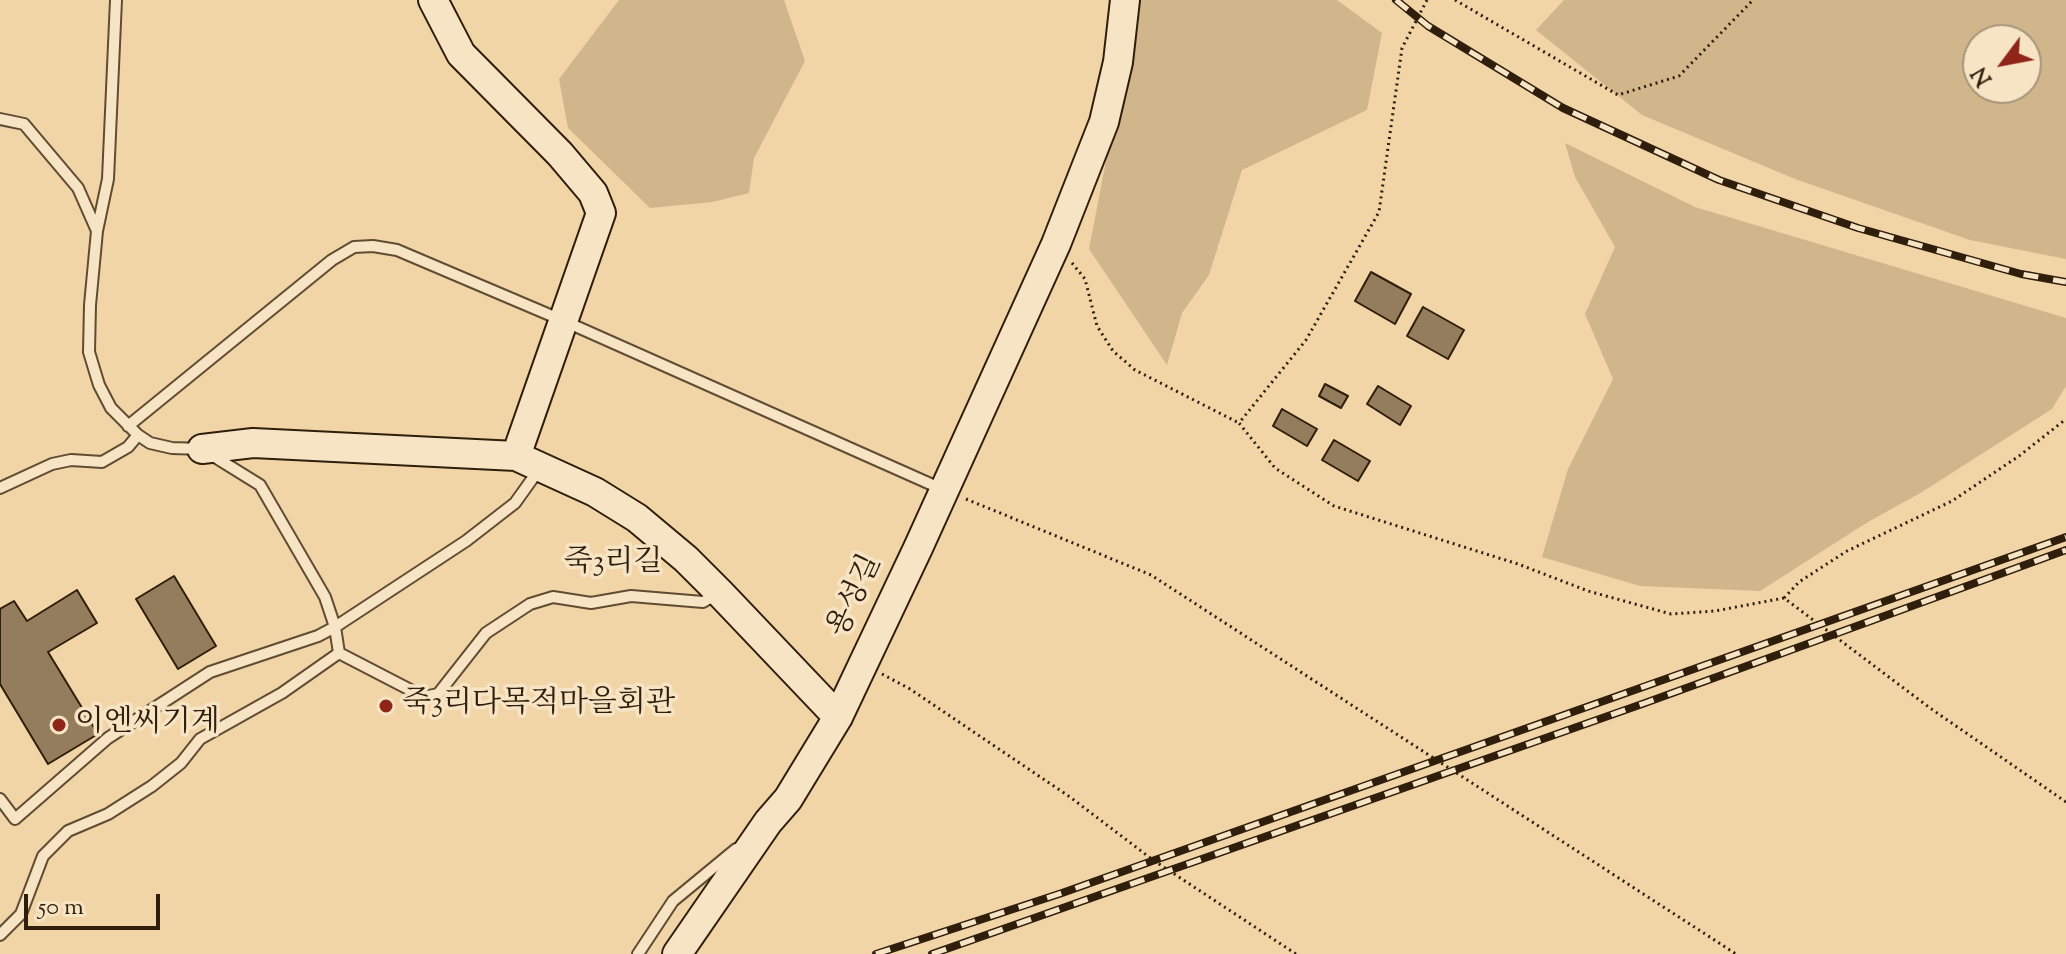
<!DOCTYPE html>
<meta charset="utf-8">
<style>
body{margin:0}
#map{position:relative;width:2066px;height:954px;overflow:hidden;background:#f2d5a6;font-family:"Sorts Mill Goudy",serif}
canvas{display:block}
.north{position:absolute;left:1962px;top:24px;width:80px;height:80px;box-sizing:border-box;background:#f7e4c5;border:2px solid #a7957b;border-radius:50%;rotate:238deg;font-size:22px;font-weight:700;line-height:32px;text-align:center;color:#2f1e0c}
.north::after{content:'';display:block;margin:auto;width:28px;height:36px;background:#8f2418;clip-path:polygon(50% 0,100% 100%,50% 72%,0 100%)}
.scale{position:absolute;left:24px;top:894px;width:136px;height:36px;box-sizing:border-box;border:4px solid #2f1e0c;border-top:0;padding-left:10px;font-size:24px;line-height:28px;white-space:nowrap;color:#2f1e0c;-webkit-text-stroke:6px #f7e4c5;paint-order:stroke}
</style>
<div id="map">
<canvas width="2066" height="954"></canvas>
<div class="north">N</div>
<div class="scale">50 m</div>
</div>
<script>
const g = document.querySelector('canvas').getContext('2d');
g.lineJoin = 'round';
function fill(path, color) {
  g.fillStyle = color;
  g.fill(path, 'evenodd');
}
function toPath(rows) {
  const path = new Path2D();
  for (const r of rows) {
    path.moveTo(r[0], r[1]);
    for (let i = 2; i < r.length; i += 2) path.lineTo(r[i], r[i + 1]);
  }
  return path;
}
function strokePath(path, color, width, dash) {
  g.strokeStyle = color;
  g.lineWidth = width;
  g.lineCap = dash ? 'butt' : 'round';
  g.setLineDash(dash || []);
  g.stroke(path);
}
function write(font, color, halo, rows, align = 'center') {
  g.font = font + ' "Sorts Mill Goudy","Noto Serif KR",serif';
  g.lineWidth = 7;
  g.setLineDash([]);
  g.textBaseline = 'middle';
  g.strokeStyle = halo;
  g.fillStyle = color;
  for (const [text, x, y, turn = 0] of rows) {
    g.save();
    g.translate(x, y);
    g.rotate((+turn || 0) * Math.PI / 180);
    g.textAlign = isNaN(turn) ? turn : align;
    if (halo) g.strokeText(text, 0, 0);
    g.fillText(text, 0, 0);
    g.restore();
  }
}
fill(toPath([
 [619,0,784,0,805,61,754,158,749,193,712,202,650,208,568,128,559,79],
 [1137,0,1337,0,1382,33,1367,110,1242,170,1209,275,1182,313,1167,365,1089,249],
 [1564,0,2066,0,2066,259,1970,240,1795,179,1642,115,1536,30],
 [1978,40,2026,40,2026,88,1978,88],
 [1565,143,1695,207,2066,318,2066,386,2052,409,1922,492,1868,522,1760,591,1640,586,1542,557,1568,469,1613,379,1585,314,1615,247,1575,177]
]), '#d1b68c');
const building = toPath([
 [1371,272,1411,294,1395,324,1355,301,1371,272],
 [1423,307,1464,330,1448,359,1407,336,1423,307],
 [1325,384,1348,396,1341,408,1319,396,1325,384],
 [1378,386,1411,406,1400,425,1367,404,1378,386],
 [1282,409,1317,429,1307,446,1273,426,1282,409],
 [1334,440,1370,461,1358,481,1322,460,1334,440],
 [174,576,216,646,178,669,136,599,174,576],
 [77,590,97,623,48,652,98,734,48,764,0,684,0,609,14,601,27,621,77,590]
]);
fill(building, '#947d5c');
strokePath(building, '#2f1e0c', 2);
const lane = toPath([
 [116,0,108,179,97,231,90,305,89,352,99,385,111,408,138,435,150,443,172,448,202,449,260,485,325,597,335,627,339,653,424,697,438,694,486,633,530,604,553,597,591,603,631,596,703,602,719,593],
 [0,119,24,124,78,188,97,231],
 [128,426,332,260,354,247,373,246,397,250,564,321,944,490],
 [0,488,52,464,71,460,102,462,128,447,138,435],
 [0,799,15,819,108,738,210,672,318,636,335,627,466,541,515,503,540,468],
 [0,935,21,914,43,856,68,831,108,814,152,786,181,763,200,739,282,693,339,653],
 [638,954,673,901,736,849]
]);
const secondary = toPath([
 [433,0,461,54,560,154,593,193,601,213,516,456],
 [202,449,253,443,516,456,595,492,637,518,686,559,720,593,838,717],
 [677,954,768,822,788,799,838,717,918,548,1056,244,1104,122,1118,62,1125,0]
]);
strokePath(lane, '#604c32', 14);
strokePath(secondary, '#2f1e0c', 32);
strokePath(toPath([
 [1427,0,1402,48,1379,212,1306,340,1239,423,1275,468,1334,506,1518,564,1588,591,1671,614,1715,611,1784,598,1930,708,2066,802],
 [1455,0,1618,95,1679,76,1753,0],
 [1072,263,1085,279,1097,326,1113,351,1135,370,1239,423],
 [966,499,1151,575,1736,954],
 [1784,598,1799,582,1847,551,1952,501,2019,456,2066,419],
 [882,674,910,689,1070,797,1153,860,1296,954]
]), '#2f1e0c', 3, [2, 4]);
strokePath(lane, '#f7e4c5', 10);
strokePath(secondary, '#f7e4c5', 28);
const rail = toPath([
 [1396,0,1428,26,1563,108,1719,180,1858,228,2021,274,2066,282],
 [876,954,1062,893,2066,537],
 [932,954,1645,703,2066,550]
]);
strokePath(rail, '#2f1e0c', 8);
strokePath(rail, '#f7e4c5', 5, [15]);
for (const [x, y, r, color] of [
 [386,706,8,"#8f2418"],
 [59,725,8,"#8f2418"]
]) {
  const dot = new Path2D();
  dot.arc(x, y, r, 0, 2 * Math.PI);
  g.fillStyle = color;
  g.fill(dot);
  strokePath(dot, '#f7e4c5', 3);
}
write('30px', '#2f1e0c', '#f7e4c5', [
 ["죽3리길",613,565],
 ["용성길",857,597,-65]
]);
write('30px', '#2f1e0c', '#f7e4c5', [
 ["죽3리다목적마을회관",402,706],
 ["이엔씨기계",75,725]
], 'left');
</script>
